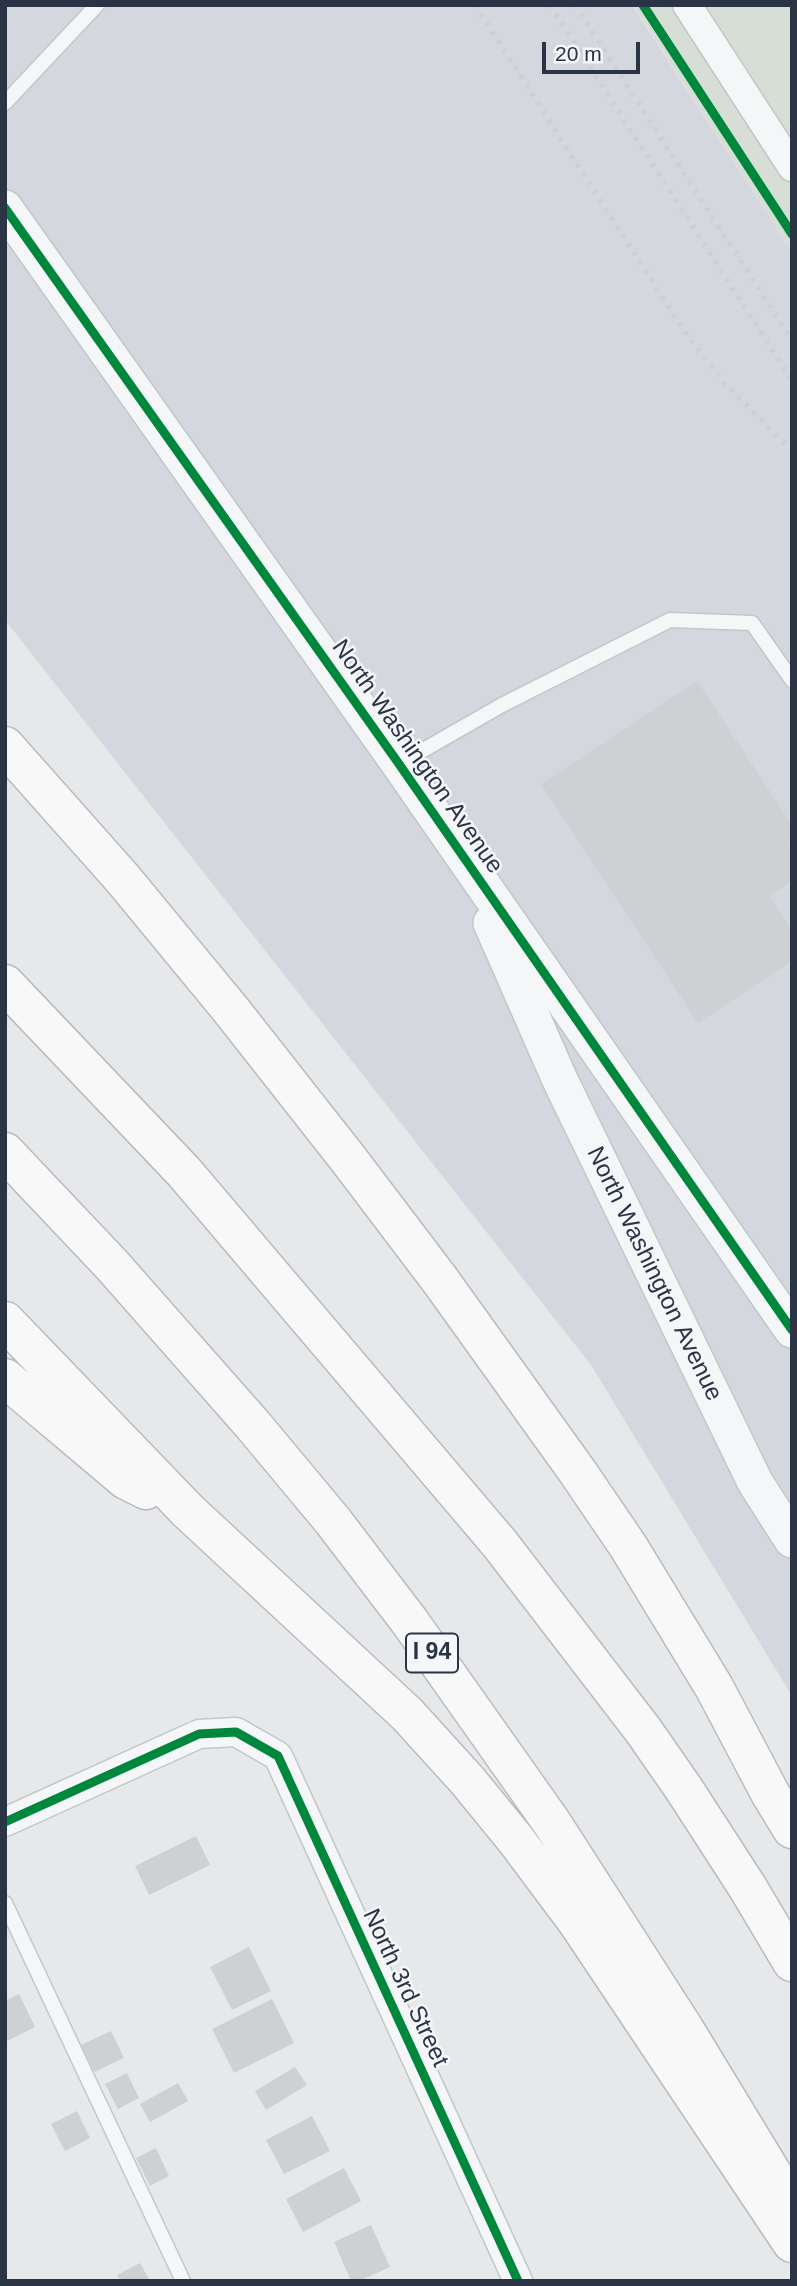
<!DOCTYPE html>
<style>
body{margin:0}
#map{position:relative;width:797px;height:2286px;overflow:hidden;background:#e6e8ea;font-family:Arial,sans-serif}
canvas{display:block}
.frame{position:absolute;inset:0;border:7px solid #2b3445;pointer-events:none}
.scale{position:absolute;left:542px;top:42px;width:98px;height:32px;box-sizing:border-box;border:4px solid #2b3445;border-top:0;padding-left:9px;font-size:21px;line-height:24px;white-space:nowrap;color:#2b3445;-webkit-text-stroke:5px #f4f6f9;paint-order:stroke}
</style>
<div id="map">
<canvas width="797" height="2286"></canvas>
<div class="frame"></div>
<div class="scale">20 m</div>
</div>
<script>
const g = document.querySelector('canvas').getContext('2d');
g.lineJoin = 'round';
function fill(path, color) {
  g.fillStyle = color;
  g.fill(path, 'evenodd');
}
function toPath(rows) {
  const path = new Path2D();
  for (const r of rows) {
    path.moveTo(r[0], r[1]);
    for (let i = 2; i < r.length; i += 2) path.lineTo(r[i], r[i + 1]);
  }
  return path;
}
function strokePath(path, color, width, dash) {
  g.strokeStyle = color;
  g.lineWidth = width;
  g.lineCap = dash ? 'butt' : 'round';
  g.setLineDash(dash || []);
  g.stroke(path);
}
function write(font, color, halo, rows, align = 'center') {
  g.font = font + ' Arial,sans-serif';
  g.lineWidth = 5;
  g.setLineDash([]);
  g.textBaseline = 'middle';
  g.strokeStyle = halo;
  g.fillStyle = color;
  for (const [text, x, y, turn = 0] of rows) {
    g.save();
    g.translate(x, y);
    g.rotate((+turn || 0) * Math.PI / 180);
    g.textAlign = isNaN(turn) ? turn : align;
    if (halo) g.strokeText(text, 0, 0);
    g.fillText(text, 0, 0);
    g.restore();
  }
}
fill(toPath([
 [5,5,632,5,792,252,792,1696,591,1365,5,620]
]), '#d4d7dd');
fill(toPath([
 [633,5,792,5,792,252]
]), '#d6ded6');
fill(toPath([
 [697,681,792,825,792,842,788,844,792,849,792,881,769,896,792,930,792,961,698,1023,541,784],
 [196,1836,210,1865,149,1895,135,1866],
 [249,1947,271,1991,232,2010,210,1967],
 [19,1994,35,2027,5,2042,5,2001],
 [272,1999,294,2043,234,2073,212,2029],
 [111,2031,124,2058,94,2072,81,2045],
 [295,2067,307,2085,266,2110,255,2091],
 [127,2073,139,2098,118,2109,105,2084],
 [178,2083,188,2101,150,2122,140,2104],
 [77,2111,90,2138,65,2151,51,2124],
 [312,2116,330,2151,284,2174,266,2140],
 [156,2148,169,2176,150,2186,136,2158],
 [344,2168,361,2201,303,2232,286,2199],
 [371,2225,390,2267,359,2281,351,2281,334,2242],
 [140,2263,150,2281,120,2281,117,2275]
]), '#ced0d3');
const service = toPath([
 [5,103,97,5],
 [399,764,502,705,670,620,752,623,792,680],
 [5,1903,183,2281]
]);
const minor = toPath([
 [687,5,792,167],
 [5,1822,199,1734,236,1732,278,1756,518,2281]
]);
const tertiary = toPath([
 [5,208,399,764,792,1330],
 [491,923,560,1080,755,1482,792,1540]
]);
const motorway = toPath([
 [5,746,123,879,231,1010,349,1160,440,1280,577,1471,628,1546,714,1687,770,1793,792,1829],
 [5,984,184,1172,500,1544,643,1730,684,1789,748,1888,792,1962],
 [5,1152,112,1265,253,1425,333,1521,410,1622,552,1823,685,2030,792,2206],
 [5,1321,188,1511,407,1714,467,1780,516,1840,578,1923,792,2243],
 [5,1378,126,1480,146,1490]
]);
strokePath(service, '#c4c6c8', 17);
strokePath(minor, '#c4c6c8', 31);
strokePath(tertiary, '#c4c6c8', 38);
strokePath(motorway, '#b8bbbf', 41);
strokePath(service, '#f5f6f7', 14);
strokePath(minor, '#f5f6f7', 28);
strokePath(tertiary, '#f5f6f7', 35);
strokePath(motorway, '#f8f8f8', 38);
strokePath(toPath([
 [475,5,684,331,726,385,792,451],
 [550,5,792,381],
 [575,5,792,340]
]), '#cecfd2', 5, [3.5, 7]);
strokePath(toPath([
 [643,5,792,234],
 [5,208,399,764,792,1330],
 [5,1822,199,1734,236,1732,278,1756,518,2281]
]), '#00873e', 9);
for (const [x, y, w] of [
 [432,1653,52]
]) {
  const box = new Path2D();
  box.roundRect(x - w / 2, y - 19.5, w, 39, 5);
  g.fillStyle = '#f4f6f9';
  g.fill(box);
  strokePath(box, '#2b3445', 2);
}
write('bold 23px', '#2b3445', null, [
 ["I 94",432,1653]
]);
write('24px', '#2b3445', '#f4f6f9', [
 ["North Washington Avenue",417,757,55],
 ["North Washington Avenue",654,1274,64],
 ["North 3rd Street",405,1988,65]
]);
</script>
